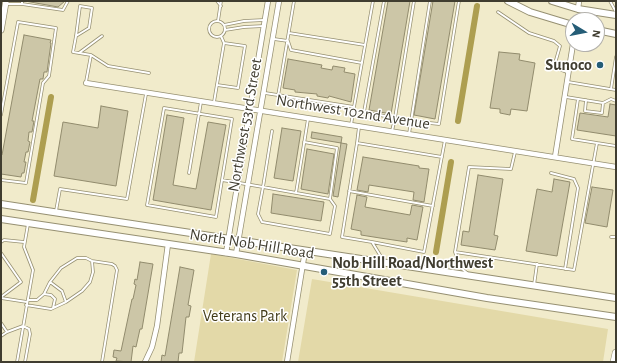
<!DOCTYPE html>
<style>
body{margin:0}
#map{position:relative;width:617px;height:363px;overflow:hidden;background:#f1ebcb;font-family:"Alegreya Sans",sans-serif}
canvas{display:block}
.frame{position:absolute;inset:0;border:2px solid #403d30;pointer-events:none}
.north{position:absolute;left:565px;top:12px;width:40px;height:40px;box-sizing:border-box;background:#fff;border:1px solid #b3b1ac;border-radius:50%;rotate:100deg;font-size:11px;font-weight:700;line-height:16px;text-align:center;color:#403d30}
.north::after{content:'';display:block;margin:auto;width:14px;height:18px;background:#255d77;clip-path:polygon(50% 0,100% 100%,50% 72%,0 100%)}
</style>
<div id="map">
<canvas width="617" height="363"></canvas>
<div class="frame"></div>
<div class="north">N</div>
</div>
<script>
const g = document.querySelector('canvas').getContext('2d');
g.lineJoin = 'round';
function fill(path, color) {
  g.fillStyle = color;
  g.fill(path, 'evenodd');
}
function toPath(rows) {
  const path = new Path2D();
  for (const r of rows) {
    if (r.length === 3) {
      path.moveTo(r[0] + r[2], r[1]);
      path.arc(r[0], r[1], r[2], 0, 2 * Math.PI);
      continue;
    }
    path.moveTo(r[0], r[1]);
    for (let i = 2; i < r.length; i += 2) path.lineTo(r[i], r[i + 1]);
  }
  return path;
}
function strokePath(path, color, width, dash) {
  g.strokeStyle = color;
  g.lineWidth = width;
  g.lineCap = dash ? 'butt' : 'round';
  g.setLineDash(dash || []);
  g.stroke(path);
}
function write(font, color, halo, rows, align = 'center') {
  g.font = font + ' "Alegreya Sans",sans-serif';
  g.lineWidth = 3;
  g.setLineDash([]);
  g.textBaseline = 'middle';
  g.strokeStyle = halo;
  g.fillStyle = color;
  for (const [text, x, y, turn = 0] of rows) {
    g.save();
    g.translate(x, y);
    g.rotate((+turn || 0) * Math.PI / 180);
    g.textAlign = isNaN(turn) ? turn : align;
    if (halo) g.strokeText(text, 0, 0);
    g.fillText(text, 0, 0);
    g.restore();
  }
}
fill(toPath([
 [211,254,297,270,282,362,194,362],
 [312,279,608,329,603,362,298,362]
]), '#e3d9a8');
strokePath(toPath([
 [458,121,477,6],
 [33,200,51,97],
 [436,252,451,162]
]), '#ad9e50', 6);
const building = toPath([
 [25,1,65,1,58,7,25,1],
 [388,1,410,1,391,114,369,110,388,1],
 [433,1,455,1,435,119,414,115,433,1],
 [24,35,51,40,50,43,51,43,47,72,44,72,43,79,40,79,32,121,34,121,32,132,29,132,28,141,30,142,28,152,26,152,24,162,26,162,24,173,22,173,21,177,1,174,1,155,2,155,24,35],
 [499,52,520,54,519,60,535,63,527,111,511,109,510,115,500,113,500,109,490,108,499,52],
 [288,59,322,65,321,68,332,70,333,66,345,68,344,72,355,74,351,102,329,96,328,98,317,96,317,94,295,92,295,90,283,88,288,59],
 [610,104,616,105,616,136,577,130,580,113,608,117,610,104],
 [101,106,128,111,116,186,54,176,63,122,98,128,101,106],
 [167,115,184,118,173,185,196,189,208,122,226,125,211,210,153,200,167,115],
 [282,128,301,131,293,181,274,178,282,128],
 [312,132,342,137,341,143,311,138,312,132],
 [341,143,347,144,338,197,333,196,341,143],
 [307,149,334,154,328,194,301,189,307,149],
 [363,157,419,166,419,168,429,169,424,202,413,200,414,192,369,185,368,192,357,190,363,157],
 [478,175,503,179,494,235,498,236,495,250,461,245,463,231,469,232,478,175],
 [554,179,570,182,557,256,526,251,537,189,552,192,554,179],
 [592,187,613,190,607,227,585,223,592,187],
 [273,194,324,202,321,221,271,213,273,194],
 [357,195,367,197,365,207,410,215,412,205,423,207,417,240,407,238,407,242,380,238,361,235,361,231,351,229,357,195],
 [140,262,153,264,142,329,140,329,136,347,133,346,131,362,116,361,117,358,113,357,114,350,121,351,132,299,133,299,136,285,134,284,135,279,137,280,140,262],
 [180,267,194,270,188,305,191,306,189,317,186,317,182,353,179,353,178,362,161,362,162,355,165,356,180,267]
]);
fill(building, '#ccc6a7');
strokePath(building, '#918b6d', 1);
const service = toPath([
 [217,1,221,6],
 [384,1,364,112,395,118,392,131],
 [610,1,616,12],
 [6,4,22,4,22,1],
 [22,4,63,10,68,1],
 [498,12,529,33,554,41,560,46,554,67,567,72],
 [217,29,8],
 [218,21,221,1],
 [224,25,244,21,264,20],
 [225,30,244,27,264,26],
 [289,33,365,45],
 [76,36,89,28,92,8,80,6,76,36,73,52,91,55,86,82],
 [274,39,288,41,291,50,362,63],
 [79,53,102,36],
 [91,55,108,66,149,73],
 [568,82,616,90],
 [217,85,238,88,245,46,224,43],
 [611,89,616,57],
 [265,93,354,107,351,125],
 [278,96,294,1],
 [566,97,603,103,611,99,616,101],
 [578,99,572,139,597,143],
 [586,100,585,111,602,113,603,103],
 [214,102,224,43,221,36],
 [354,107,373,1],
 [1,115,18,22,56,28,49,76,43,83,26,183,1,180],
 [395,118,414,1],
 [411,121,439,124,459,1],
 [359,127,357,143,442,157],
 [409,134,430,1],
 [304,142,337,148,330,199],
 [357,143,342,237,372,242],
 [515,152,511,169,469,167,455,252,574,270,597,143,616,146],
 [189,173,201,102],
 [551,173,574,179,578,188,565,269],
 [222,180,232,119,164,108,147,205,216,217,222,180,263,187,330,199,335,206,330,234,262,222,258,214,263,187,272,131],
 [349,191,433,206],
 [296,193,308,119],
 [56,211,60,189,127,199,146,94],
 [611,237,616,237],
 [1,242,4,240,24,242],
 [455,252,460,267,467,273],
 [1,253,21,282,1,297],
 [383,260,372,242,424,252,445,140],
 [92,261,112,264,115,266,117,270,102,362],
 [50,282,62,291,66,302],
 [534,285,537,264],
 [44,294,51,295,55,299,53,308],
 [1,298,27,302],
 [26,305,51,309,66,302,82,291,90,282,93,272,92,261,86,258,77,258,61,268,50,282,44,294,37,300,28,300],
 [1,323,7,332,23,326,29,329,30,334,25,362],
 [1,336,7,332],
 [17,362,33,270,24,247,28,224]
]);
const minor = toPath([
 [578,9,579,1],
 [86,83,616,167],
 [555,157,573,44],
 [226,253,268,1],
 [236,254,279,1],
 [145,362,152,347,157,326,168,244],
 [287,362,305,251]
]);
const tertiary = toPath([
 [1,30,6,1]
]);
const secondary = toPath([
 [508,1,530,12,573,25],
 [552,1,578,9,616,15],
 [597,30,616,34],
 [1,204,616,298],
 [1,219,236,254,487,298,616,317]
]);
const trunk = toPath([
 [614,362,616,353]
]);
strokePath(service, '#969072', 3.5);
strokePath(minor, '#969072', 6);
strokePath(tertiary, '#969072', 7);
strokePath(secondary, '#969072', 8);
strokePath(trunk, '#969072', 8);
strokePath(service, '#fff', 2);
strokePath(minor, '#fff', 4.5);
strokePath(tertiary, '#fff', 5.5);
strokePath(secondary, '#fff', 6);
strokePath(trunk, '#fff', 7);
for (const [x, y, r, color] of [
 [600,65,4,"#255d77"],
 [324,272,4,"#255d77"]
]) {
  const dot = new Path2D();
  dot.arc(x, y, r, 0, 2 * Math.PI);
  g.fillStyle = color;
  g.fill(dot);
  strokePath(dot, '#fff', 1.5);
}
write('bold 16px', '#403d30', '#fff', [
 ["Sunoco",592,65],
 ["Nob Hill Road/Northwest",332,263,"left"],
 ["55th Street",332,281,"left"]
], 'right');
write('16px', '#403d30', '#fff', [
 ["Northwest 102nd Avenue",353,112,9],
 ["Northwest 53rd Street",245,125,-80],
 ["North Nob Hill Road",252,244,9]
]);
write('16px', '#423b19', '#fff', [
 ["Veterans Park",245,316]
]);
</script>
